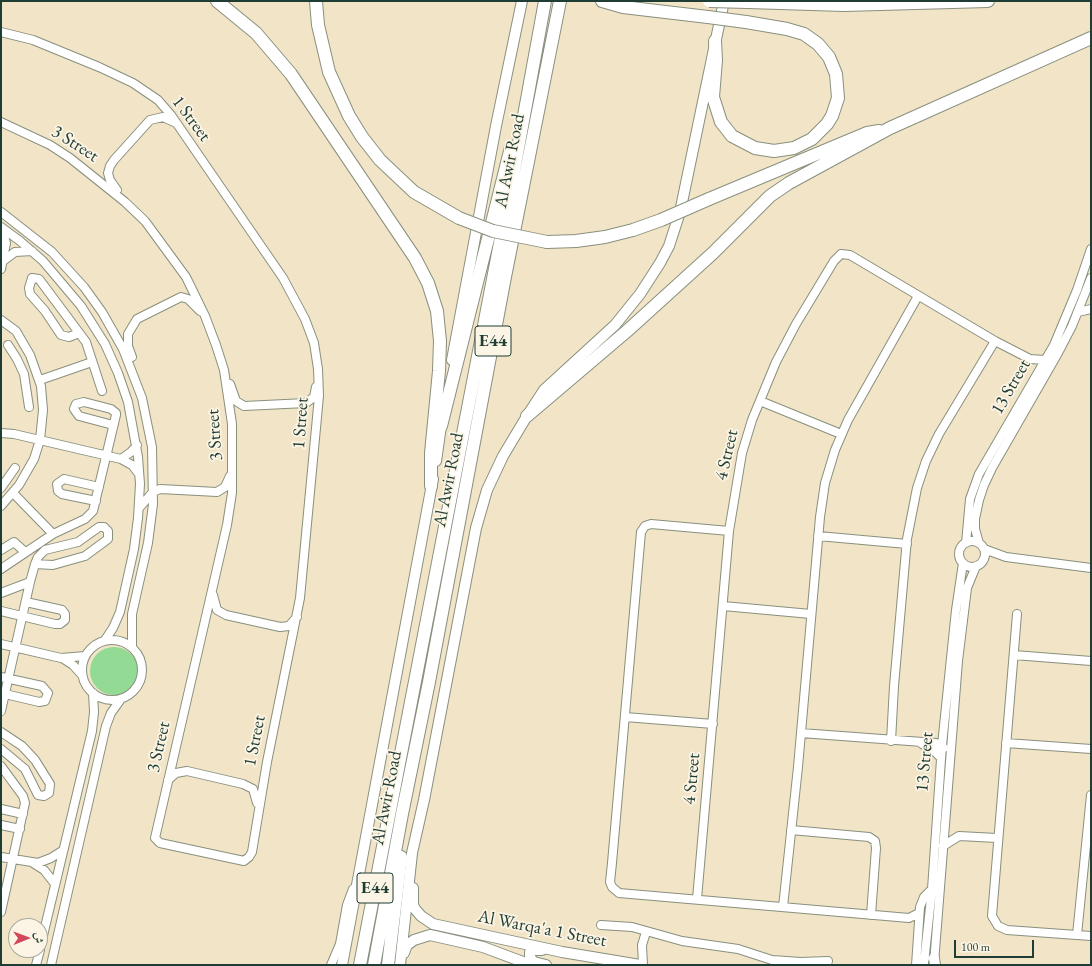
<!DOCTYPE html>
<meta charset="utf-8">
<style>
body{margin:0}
#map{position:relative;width:1092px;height:966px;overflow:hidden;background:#f2e4c7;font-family:"EB Garamond",Amiri,serif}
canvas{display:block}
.frame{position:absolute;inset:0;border:2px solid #1f3d34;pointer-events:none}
.north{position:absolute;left:8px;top:918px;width:40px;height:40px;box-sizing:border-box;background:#fcf5e5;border:1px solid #a4ab9e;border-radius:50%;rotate:89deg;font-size:11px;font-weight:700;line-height:16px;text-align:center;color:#1f3d34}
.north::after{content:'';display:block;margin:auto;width:14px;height:18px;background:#d1495b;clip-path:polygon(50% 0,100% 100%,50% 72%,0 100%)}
.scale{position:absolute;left:954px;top:940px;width:80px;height:18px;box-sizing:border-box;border:2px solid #1f3d34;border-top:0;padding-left:5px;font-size:12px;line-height:14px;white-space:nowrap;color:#1f3d34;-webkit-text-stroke:3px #fcf5e5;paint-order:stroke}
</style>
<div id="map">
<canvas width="1092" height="966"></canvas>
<div class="frame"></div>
<div class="north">ش</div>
<div class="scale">100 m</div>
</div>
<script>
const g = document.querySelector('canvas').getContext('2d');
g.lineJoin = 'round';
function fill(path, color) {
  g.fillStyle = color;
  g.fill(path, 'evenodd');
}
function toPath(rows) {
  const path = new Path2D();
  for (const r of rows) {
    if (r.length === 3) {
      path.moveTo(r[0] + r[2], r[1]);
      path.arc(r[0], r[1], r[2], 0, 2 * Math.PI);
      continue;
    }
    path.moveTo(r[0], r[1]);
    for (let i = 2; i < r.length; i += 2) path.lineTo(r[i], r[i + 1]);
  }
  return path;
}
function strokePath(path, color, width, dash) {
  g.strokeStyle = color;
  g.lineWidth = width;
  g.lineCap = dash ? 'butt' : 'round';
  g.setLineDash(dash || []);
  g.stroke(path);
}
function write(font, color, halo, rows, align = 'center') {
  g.font = font + ' "EB Garamond",serif';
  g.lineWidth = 3.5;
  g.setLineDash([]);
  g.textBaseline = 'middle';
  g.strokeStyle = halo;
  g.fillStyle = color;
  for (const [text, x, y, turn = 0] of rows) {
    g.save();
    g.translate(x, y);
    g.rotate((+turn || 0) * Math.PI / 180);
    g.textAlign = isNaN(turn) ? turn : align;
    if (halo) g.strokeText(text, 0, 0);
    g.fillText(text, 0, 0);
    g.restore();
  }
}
fill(toPath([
 [114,671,24]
]), '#93da94');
const minor = toPath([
 [1,32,33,40,99,67,133,83,158,100,171,115,283,278,305,319,314,343,318,369,319,396,300,598,267,762,252,852,249,857,244,861,160,843,155,838,227,525,232,493,232,424,224,370,216,345,205,316,186,277,145,221,125,202,70,158,50,145,1,122],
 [117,190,110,180,108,173,110,166,114,160,150,120,163,117,174,122],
 [1,212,52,252,84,287,102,312,123,349,142,398,152,447,153,504,148,543,132,614,132,647],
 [1,227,20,241,43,261,81,306,105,344,118,373,128,402,138,457,140,484,138,518,134,549,120,612,113,628,105,640],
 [1,227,6,243,1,269],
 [3,261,15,252,32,251],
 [1078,312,1091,309],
 [1,320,16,331,30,355,41,386,43,410,40,440,34,459,19,485,1,506],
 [79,333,69,337,61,335,45,311,30,294,29,288,32,278,39,279,86,342,102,391],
 [8,345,17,359,24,374,29,407],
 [132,357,128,346,128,334,137,319,181,297,188,299,200,311],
 [40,380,92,362],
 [230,384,236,401,244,406,306,403,314,397,316,387],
 [760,401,841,434],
 [1,433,14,434,121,459,132,465,139,474],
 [121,459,131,452,137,445],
 [1,488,15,468],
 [14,494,53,534],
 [96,501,62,494,58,491,57,484,64,479,99,487],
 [139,508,153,492,160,489,217,492,225,487,230,476],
 [729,531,651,524,645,526,641,532,612,863,610,882,612,887,619,893,909,918,919,913],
 [818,536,907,544],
 [972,554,13],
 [966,543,970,499,979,474,1054,345,1077,290,1091,249],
 [979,543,975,529,975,519,979,500,984,485,992,468,1058,353,1072,326,1091,278],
 [984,549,1006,557,1091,568],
 [1,550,14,542,25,552],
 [1,569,53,534,85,519,93,511,116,415,116,413,111,409,84,402,76,404,74,409,79,416,113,425],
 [1,593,30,582],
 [213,595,217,610,226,615,280,627,289,626,297,617],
 [723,606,811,614],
 [1,611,55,624,60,624,65,620,65,614,62,610,26,602],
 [1017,614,992,916,998,926,1007,930,1091,936],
 [112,670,30],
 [1,644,61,658,85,656],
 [1014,655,1091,661],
 [62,658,73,665,82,675],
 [1,677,42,686,48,693,45,701,39,702,5,694],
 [1,711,30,582,35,564,38,557,45,550,78,542,99,527,104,527,108,531,108,539,85,556,53,565,35,564],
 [625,717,713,724],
 [1,732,22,746,35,760,50,784,49,793,44,796,38,795,25,769,1,749],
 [801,733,936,743,944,748],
 [891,741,894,686,907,539,917,488,926,461,939,434,995,341],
 [1006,743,1091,749],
 [922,744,932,749,941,758],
 [1,766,23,796,25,803,1,912],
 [168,780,176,773,187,771,243,784,253,789,257,803],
 [1,809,23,814],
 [1,825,20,829],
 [791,830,869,837,875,841,876,848,871,915],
 [943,846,959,836,997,838],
 [1,857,38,863,51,858,62,851],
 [33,863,44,870,55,884],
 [697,899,729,531,742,453,752,420,776,362,796,324,834,261,841,254,850,255,995,341,1030,359,1045,360],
 [783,907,798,767,820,517,825,483,835,450,848,420,918,296],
 [601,925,632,927,682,941,738,949,772,960,801,962,828,961],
 [1077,935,1091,795],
 [40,948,92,731,94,712,93,693],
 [924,963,932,889,942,745,956,610,963,563],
 [934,963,958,661,967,588,976,566],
 [36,965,40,950],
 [51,965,106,726,111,713,121,699],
 [331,965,340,944,347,905,353,889],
 [643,965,642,945,646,932],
 [916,965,920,907,924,897,932,889]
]);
const major = toPath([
 [452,360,496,126,522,1],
 [436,461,442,419],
 [413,888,413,905,415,909,421,916,433,924,562,952,640,965],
 [542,950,533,950,530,952,530,958,534,962,546,965],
 [404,953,407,945,414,940,430,935,483,947,531,965],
 [934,958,935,965],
 [342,965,433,479],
 [400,965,412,853,424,800,476,528,487,490,503,456,527,416,544,390,615,325,640,294,660,263,669,246,680,212,724,1],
 [921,965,924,958]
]);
const highway = toPath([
 [217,1,256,33,291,74,415,258,428,283,437,311,440,341,439,371,431,453,431,486],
 [316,1,318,25,329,72,349,116,362,137,380,160,414,192,459,218],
 [602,1,623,7,708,17],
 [748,2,844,5,988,1],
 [715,41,716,60,713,97,721,122,732,136,755,148,774,151,794,148,812,139,827,124,832,116,838,98,836,74,829,57,818,44,804,34,787,29,746,22],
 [709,199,867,133,879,131],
 [547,242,576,241,605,237,633,230,661,220],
 [527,416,627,331,713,253,770,196,789,183,890,128,1091,38],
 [441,426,511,147],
 [360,965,512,181,545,1],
 [374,965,402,814,429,682,505,277,560,1],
 [388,965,401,857]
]);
strokePath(minor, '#88907e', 10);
strokePath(major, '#88907e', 12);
strokePath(highway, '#88907e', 14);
strokePath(minor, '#fff', 8);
strokePath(major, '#fff', 10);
strokePath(highway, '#fff', 12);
const highwayBridge = toPath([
 [709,1,748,2],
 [708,17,746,22],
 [459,218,493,231,547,242],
 [661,220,709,199]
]);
strokePath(highwayBridge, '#88907e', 14, []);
strokePath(highwayBridge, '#fff', 12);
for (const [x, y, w] of [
 [493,341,36],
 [375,888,36]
]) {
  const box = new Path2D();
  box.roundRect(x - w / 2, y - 15, w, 30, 3);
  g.fillStyle = '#fcf5e5';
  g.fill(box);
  strokePath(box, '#1f3d34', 1);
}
write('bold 17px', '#1f3d34', null, [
 ["E44",493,341],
 ["E44",375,888]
]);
write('18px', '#1f3d34', '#fcf5e5', [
 ["1 Street",191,119,53],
 ["3 Street",75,144,33],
 ["Al Awir Road",510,161,-79],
 ["13 Street",1011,387,-60],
 ["1 Street",301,423,-86],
 ["3 Street",215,435,-94],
 ["4 Street",727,455,-77],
 ["Al Awir Road",449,480,-79],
 ["1 Street",255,741,-79],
 ["3 Street",159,747,-77],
 ["13 Street",925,762,-85],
 ["4 Street",692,779,-85],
 ["Al Awir Road",387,798,-79],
 ["Al Warqa'a 1 Street",542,929,11]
]);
</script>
